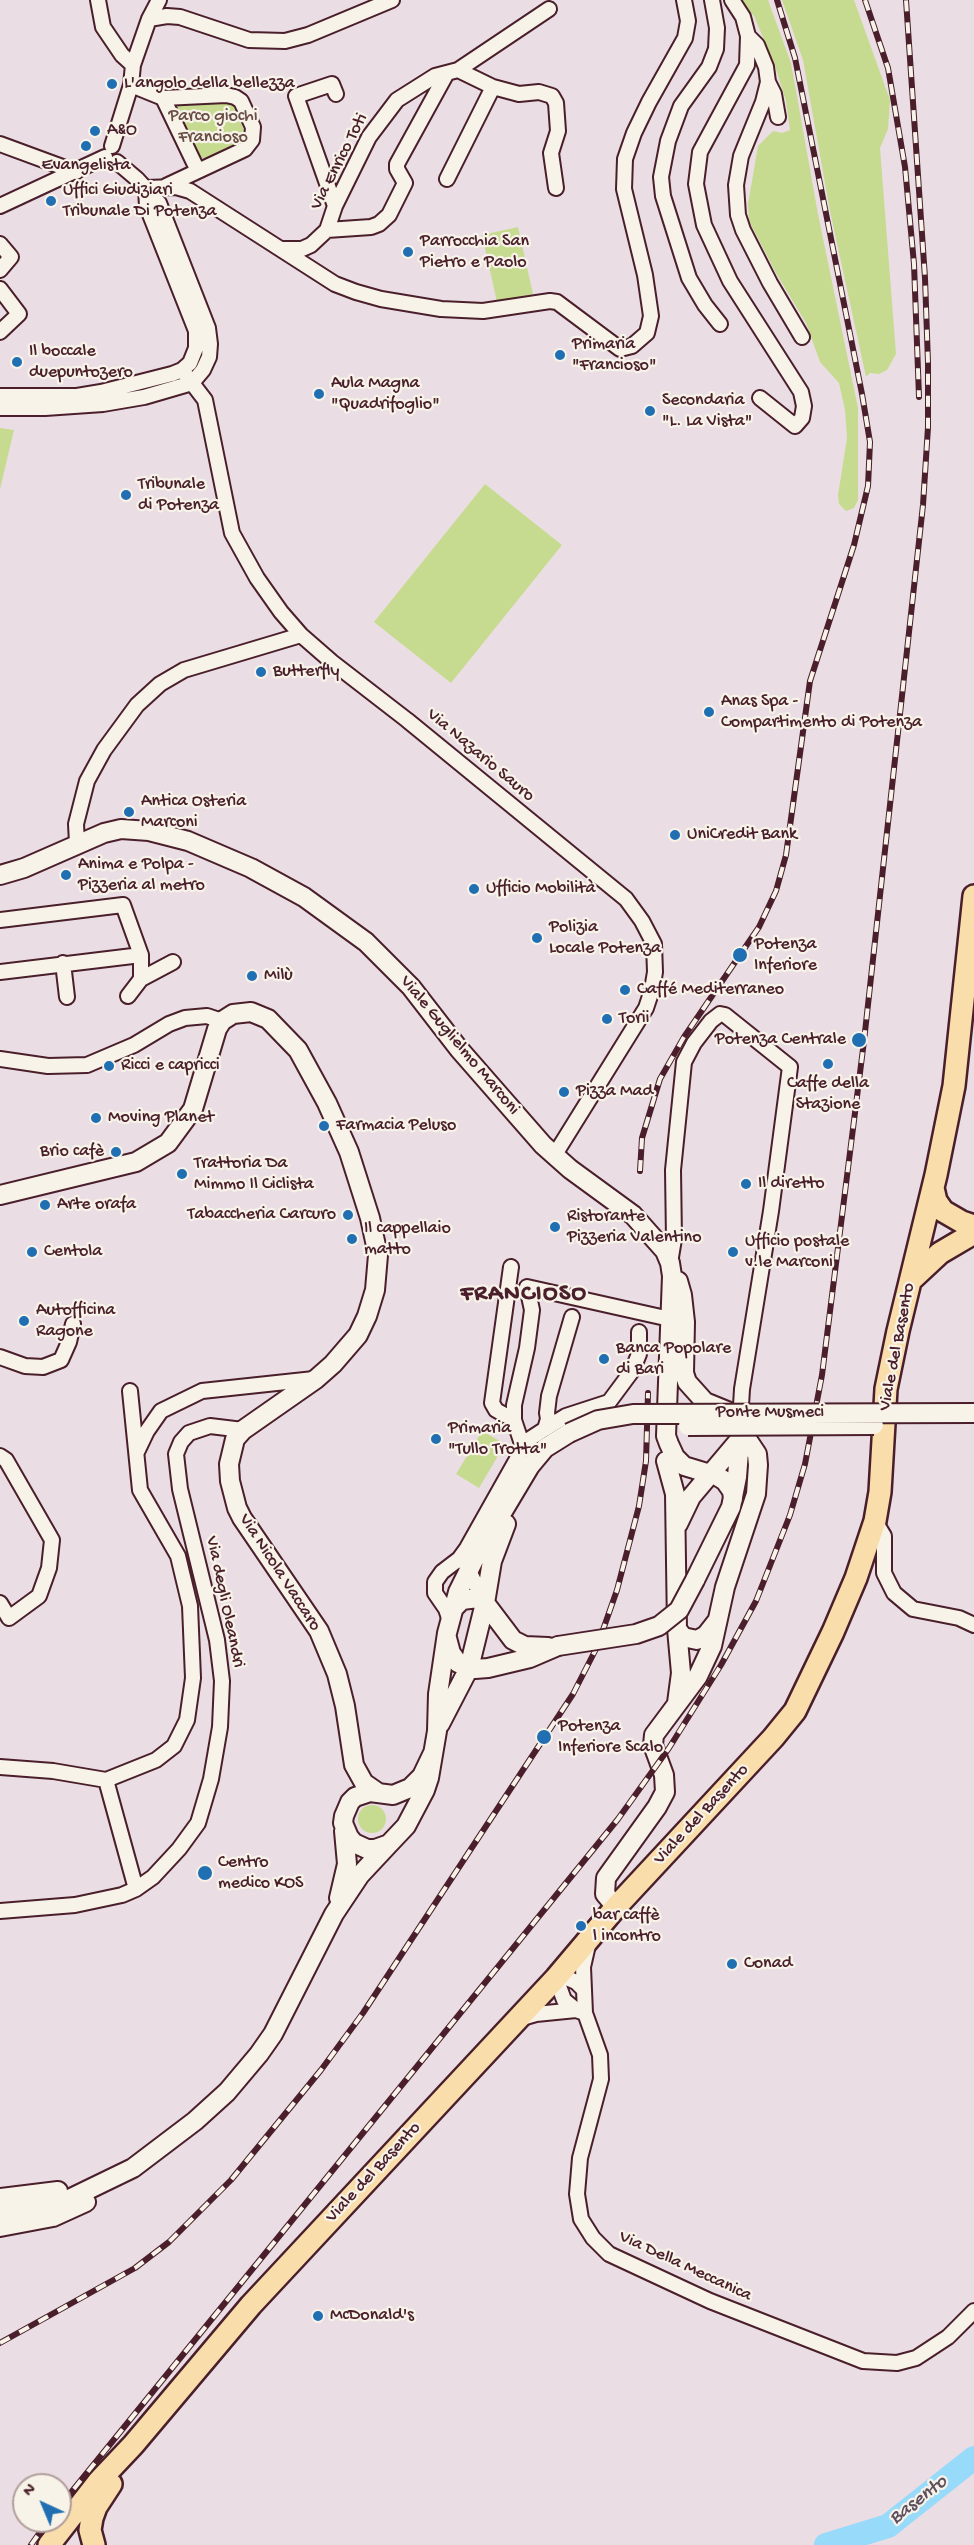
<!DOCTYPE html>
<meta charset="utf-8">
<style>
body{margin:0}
#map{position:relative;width:974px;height:2545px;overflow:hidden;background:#eadee4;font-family:"Gochi Hand",sans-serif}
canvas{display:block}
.north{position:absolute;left:12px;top:2473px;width:60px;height:60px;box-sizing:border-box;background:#f7f3e8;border:2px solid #b29e9c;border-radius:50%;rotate:316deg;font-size:16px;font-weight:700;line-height:24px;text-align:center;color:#4a1f2b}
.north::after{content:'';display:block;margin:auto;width:21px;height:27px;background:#1f6fb2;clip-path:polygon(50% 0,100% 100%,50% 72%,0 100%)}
</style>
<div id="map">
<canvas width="974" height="2545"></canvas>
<div class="north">N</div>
</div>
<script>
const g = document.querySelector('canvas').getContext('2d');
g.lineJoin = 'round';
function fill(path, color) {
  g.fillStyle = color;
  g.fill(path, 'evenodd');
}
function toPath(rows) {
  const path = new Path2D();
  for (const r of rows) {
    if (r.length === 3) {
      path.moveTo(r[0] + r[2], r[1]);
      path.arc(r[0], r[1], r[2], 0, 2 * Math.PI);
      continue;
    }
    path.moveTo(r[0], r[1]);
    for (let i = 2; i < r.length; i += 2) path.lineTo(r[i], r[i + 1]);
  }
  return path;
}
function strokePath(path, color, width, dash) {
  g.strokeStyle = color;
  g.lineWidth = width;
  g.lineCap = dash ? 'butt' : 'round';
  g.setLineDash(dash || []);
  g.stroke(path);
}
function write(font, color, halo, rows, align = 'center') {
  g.font = font + ' "Gochi Hand",sans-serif';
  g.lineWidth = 4.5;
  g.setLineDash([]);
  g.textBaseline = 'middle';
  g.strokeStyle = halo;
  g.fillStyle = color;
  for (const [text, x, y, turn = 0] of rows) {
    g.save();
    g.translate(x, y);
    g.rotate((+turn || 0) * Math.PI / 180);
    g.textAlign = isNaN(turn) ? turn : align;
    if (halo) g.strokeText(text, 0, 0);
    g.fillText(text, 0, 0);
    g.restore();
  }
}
fill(toPath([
 [740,0,768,0,791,63,818,214,858,408,858,500,854,508,846,511,839,504,838,495,847,438,845,410,839,383,820,362,806,323,776,273,749,221,748,204,758,146,773,131,782,133,790,130,786,101,775,66,754,16],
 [782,0,854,0,890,100,888,129,880,148,896,354,887,370,879,374,870,373,866,377,830,211,803,60],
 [228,100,236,107,246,137,242,142,208,158,202,158,197,154,175,108,176,105,177,103],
 [518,227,533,294,497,302,482,235],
 [0,428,14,430,0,489],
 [485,484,562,545,451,683,374,622],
 [482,1431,505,1444,479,1488,456,1474],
 [372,1819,14]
]), '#c6db90');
strokePath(toPath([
 [826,2545,888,2526,974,2458]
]), '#97dafa', 24);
const street = toPath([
 [98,0,103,27,122,55,133,65],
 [712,0,717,28,716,49,709,67,681,106,668,141,661,177,663,196,689,278,705,305,720,324],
 [732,0,743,17,748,36,747,65,700,152,696,184,704,225,730,281,801,392,804,406,802,418,795,426,760,398],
 [149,19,167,16,180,17,249,40,285,41,308,35,392,0],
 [748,36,757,45,766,67,768,82,763,102,741,156,736,185,738,215,743,230,770,283,802,337],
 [458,70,493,87,519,94,539,92,552,96,556,103,558,131,551,153,556,188],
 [768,82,774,94,778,117],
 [131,85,163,98,226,95,235,97,241,101,253,127,252,140,245,149,166,186],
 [163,98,198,171],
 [0,144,76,172],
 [112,146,131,85,133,65,149,19,159,0],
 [117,162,137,179,159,203,208,328,210,344,209,357,203,370,192,383],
 [447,179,493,87],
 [146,188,176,187,190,191,335,284,356,292,381,299,441,309,483,311,550,301,557,302,620,349,632,346,647,333,651,316,645,275,624,189,625,159,634,133,649,102,685,38,688,21,684,0],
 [0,206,105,157],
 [335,206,296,96,332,84,336,94],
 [327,230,371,227,379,224,389,215,405,183,397,169,397,164,447,73],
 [0,244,11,257,0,270],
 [282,249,302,249,311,245,327,230,335,206,369,137,397,100,435,76,458,70,549,9],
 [0,289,19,314,0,332],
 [182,370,205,400,232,533,257,578,281,612,301,635,332,662,407,720,626,899,642,921,654,944,655,972,652,990,646,1008,554,1156],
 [0,396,77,396,101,392,172,374,182,370,190,363,196,348,196,331,147,207,146,188],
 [0,408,45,408,103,404,144,397,192,383],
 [77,843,76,824,87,781,104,750,137,705,160,684,184,670,301,635],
 [0,920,123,905,141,955,141,979,173,962],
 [63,963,67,997],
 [0,972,141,955],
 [128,996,141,979],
 [0,1059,48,1066,87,1065,134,1045,169,1024,185,1018,207,1016,222,1021],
 [670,1263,674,1239,673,1170,684,1062,694,1043,711,1021,720,1014,725,1015,790,1067,771,1211,742,1389,740,1422],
 [511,1267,492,1403,496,1410,514,1420],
 [0,1357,25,1366,43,1367,61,1360,69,1342,73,1324],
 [545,1429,566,1416,609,1402,632,1371,639,1354,639,1332],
 [522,1444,545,1429,548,1419,547,1413,549,1396,572,1317],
 [137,1452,147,1431,161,1411,202,1391,314,1379],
 [0,1456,6,1460,52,1540,49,1568,39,1596,9,1618,0,1603],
 [875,1521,884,1536,884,1573,894,1593,913,1609,959,1618,974,1625],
 [466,1565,485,1603],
 [450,1621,446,1609,435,1593,435,1582,442,1572,459,1559,467,1548,521,1452,522,1444,514,1420,514,1405,527,1348,532,1310,527,1287,670,1319],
 [0,1767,53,1771,106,1780,156,1760,174,1746,187,1720,193,1678,190,1606,178,1556,140,1490,130,1391],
 [106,1780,136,1889],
 [0,1911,75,1905,122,1895,136,1889,153,1877,179,1849,198,1823,211,1779,220,1727,222,1681,217,1640,180,1489,176,1454,181,1442,189,1433,210,1426,243,1430],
 [584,1990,583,1967,588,1945],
 [585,2013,576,2010,564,2000,556,1978,567,1978,576,1982,584,1990,585,2013,600,2055,601,2079,580,2158,577,2194,581,2219,593,2238,609,2254,710,2301,863,2361,897,2363,916,2358,948,2337,974,2311],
 [522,2018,536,2014,576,2010]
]);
const secondary = toPath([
 [0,875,24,868,104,833,121,829,149,831,188,841,251,868,304,897,366,942,411,987,459,1049,543,1145,570,1169,633,1215,665,1251,670,1263,672,1276,666,1436,669,1444,675,1457,684,1466,717,1476,725,1481,732,1491,733,1499],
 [0,1195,136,1162,168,1143,193,1109,217,1029,222,1021,233,1014,251,1012,268,1019,298,1050,327,1103,349,1152,370,1218,378,1255,375,1290,367,1316,358,1335,333,1364,316,1379,243,1430,235,1439,229,1464,230,1481,237,1508,242,1518,319,1631,337,1674,345,1706,354,1765,364,1783,377,1792],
 [678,1281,682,1295,685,1322,684,1373,687,1382,705,1402,732,1413],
 [666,1461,675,1494,677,1629,681,1673,677,1703],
 [678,1524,691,1497,740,1439],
 [695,1580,731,1507,737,1477,740,1439],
 [453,1609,462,1600,478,1598,485,1603,513,1640,525,1646,548,1647],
 [677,1629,683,1637,697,1640,706,1635,717,1621],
 [447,1638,451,1653,458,1663,475,1669,488,1668,530,1658,558,1646],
 [440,1724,469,1668,485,1603,492,1561,506,1524],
 [433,1753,422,1776,410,1788,393,1795,370,1792,355,1797,350,1802,344,1816,343,1823,349,1837,354,1843,367,1849,375,1849,389,1844,406,1826,425,1790,429,1778,437,1731,438,1694,447,1633,458,1592,475,1558,530,1466,545,1448,569,1433],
 [339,1898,347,1864,344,1831],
 [616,1907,605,1894,606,1878,657,1807,665,1792,664,1775,653,1745,654,1735,698,1676,712,1646,725,1587,756,1494,758,1465,757,1454,749,1442,740,1439],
 [0,2198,58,2191],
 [0,2212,69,2199,133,2168,195,2121,227,2092,259,2054,273,2034,334,1914,360,1875,388,1845],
 [0,2227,53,2217,86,2202]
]);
const primary = toPath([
 [933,1188,936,1201,943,1211,962,1222,974,1226],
 [911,1280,940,1253,974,1233],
 [49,2545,99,2481,133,2445,251,2305,556,1978,616,1907,773,1738,795,1711,833,1632,856,1578,875,1521,880,1492,886,1389,898,1331,936,1175,954,1086,974,896],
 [94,2545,90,2530,92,2518,96,2507,111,2484]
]);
strokePath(street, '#4a1f2b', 18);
strokePath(secondary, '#4a1f2b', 22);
strokePath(primary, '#4a1f2b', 26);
strokePath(street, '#f7f3e8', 14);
strokePath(secondary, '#f7f3e8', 18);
strokePath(primary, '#f9deab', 21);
const rail = toPath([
 [865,0,888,68,905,167,914,264,919,397],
 [640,1171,642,1138,660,1079,684,1037,759,927,776,891,786,855,810,681,854,545,868,486,870,442,862,394,795,58,777,0],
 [0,2343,135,2268,169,2242,231,2180,321,2070,363,2013,573,1694,597,1647,617,1590,639,1506,646,1461,648,1393],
 [60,2506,618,1819,669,1748,721,1665,756,1601,790,1515,805,1464,822,1375,864,1041,923,505,928,427,928,363,925,278,906,0],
 [31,2545,48,2521]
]);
strokePath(rail, '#4a1f2b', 6);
strokePath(rail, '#f7f3e8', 4, [11]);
const secondaryBridge = toPath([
 [688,1426,874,1425],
 [569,1433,598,1420,633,1414,974,1413],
 [558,1646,636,1634,659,1626,679,1610,695,1580]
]);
strokePath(secondaryBridge, '#4a1f2b', 22, []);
strokePath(secondaryBridge, '#f7f3e8', 18);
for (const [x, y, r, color] of [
 [112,84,6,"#1f6fb2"],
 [95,131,6,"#1f6fb2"],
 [86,146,6,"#1f6fb2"],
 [51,201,6,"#1f6fb2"],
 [408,252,6,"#1f6fb2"],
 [560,355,6,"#1f6fb2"],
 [17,362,6,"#1f6fb2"],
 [319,394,6,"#1f6fb2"],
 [650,411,6,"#1f6fb2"],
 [126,495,6,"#1f6fb2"],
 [261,672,6,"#1f6fb2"],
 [709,712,6,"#1f6fb2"],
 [129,812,6,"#1f6fb2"],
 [675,835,6,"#1f6fb2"],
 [66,875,6,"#1f6fb2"],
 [474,889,6,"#1f6fb2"],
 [537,938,6,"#1f6fb2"],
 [740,955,8,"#1f6fb2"],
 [252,976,6,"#1f6fb2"],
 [625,990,6,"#1f6fb2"],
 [607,1019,6,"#1f6fb2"],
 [859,1040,8,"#1f6fb2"],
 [828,1064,6,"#1f6fb2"],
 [109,1066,6,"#1f6fb2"],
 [564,1092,6,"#1f6fb2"],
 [96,1118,6,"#1f6fb2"],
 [324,1126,6,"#1f6fb2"],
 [116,1152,6,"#1f6fb2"],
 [182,1174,6,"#1f6fb2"],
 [746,1184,6,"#1f6fb2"],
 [45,1205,6,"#1f6fb2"],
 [348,1215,6,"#1f6fb2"],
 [555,1227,6,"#1f6fb2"],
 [352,1239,6,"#1f6fb2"],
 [32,1252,6,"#1f6fb2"],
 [733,1252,6,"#1f6fb2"],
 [24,1321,6,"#1f6fb2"],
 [604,1359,6,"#1f6fb2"],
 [436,1439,6,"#1f6fb2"],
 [544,1737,8,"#1f6fb2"],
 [205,1873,8,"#1f6fb2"],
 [581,1926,6,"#1f6fb2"],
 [732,1964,6,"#1f6fb2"],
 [318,2316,6,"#1f6fb2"]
]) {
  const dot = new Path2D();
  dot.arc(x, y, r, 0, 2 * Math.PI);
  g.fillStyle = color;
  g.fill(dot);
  strokePath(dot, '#f7f3e8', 2);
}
write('18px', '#4a1f2b', '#f7f3e8', [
 ["L'angolo della bellezza",124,84],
 ["A&O",107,131],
 ["Evangelista",86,166,"center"],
 ["Uffici Giudiziari",63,191],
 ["Tribunale Di Potenza",63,212],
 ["Parrocchia San",420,242],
 ["Pietro e Paolo",420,263],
 ["Primaria",572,345],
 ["\"Francioso\"",572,366],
 ["Il boccale",29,352],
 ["duepuntozero",29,373],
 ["Aula Magna",331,384],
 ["\"Quadrifoglio\"",331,405],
 ["Secondaria",662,401],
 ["\"L. La Vista\"",662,422],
 ["Tribunale",138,485],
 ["di Potenza",138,506],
 ["Butterfly",273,672],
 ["Anas Spa -",721,702],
 ["Compartimento di Potenza",721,723],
 ["Antica Osteria",141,802],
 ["Marconi",141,823],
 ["UniCredit Bank",687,835],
 ["Anima e Polpa -",78,865],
 ["Pizzeria al metro",78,886],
 ["Ufficio Mobilità",486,889],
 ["Polizia",549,928],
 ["Locale Potenza",549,949],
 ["Potenza",754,945],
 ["Inferiore",754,966],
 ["Milù",264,976],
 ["Caffé Mediterraneo",637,990],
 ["Torii",619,1019],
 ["Potenza Centrale",846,1040,"right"],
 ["Ricci e capricci",121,1066],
 ["Caffe della",828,1084,"center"],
 ["Stazione",828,1105,"center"],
 ["Pizza Mad",576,1092],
 ["Moving Planet",108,1118],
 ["Farmacia Peluso",336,1126],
 ["Brio cafè",104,1152,"right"],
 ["Trattoria Da",194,1164],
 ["Mimmo Il Ciclista",194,1185],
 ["Il diretto",758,1184],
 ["Arte orafa",57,1205],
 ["Tabaccheria Carcuro",336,1215,"right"],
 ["Ristorante",567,1217],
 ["Pizzeria Valentino",567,1238],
 ["Il cappellaio",364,1229],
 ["matto",364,1250],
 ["Ufficio postale",745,1242],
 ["v.le Marconi",745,1263],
 ["Centola",44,1252],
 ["Autofficina",36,1311],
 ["Ragone",36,1332],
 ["Banca Popolare",616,1349],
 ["di Bari",616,1370],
 ["Primaria",448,1429],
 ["\"Tullo Trotta\"",448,1450],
 ["Potenza",558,1727],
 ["Inferiore Scalo",558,1748],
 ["Centro",218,1863],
 ["medico KOS",218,1884],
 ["bar caffè",593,1916],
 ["l incontro",593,1937],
 ["Conad",744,1964],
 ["McDonald's",330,2316]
], 'left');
write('18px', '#694e44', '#f7f3e8', [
 ["Parco giochi",213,117],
 ["Francioso",213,138]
]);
write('18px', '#4a1f2b', '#f7f3e8', [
 ["Via Enrico Toti",340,162,-63],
 ["Via Nazario Sauro",480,756,40],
 ["Viale Guglielmo Marconi",459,1046,50],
 ["Viale del Basento",898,1347,-79],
 ["Ponte Musmeci",770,1413],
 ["Via Nicola Vaccaro",279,1573,57],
 ["Via degli Oleandri",224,1602,78],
 ["Viale del Basento",702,1815,-47],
 ["Viale del Basento",374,2173,-47],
 ["Via Della Meccanica",685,2267,25]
]);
write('italic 20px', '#5d4e5f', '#f7f3e8', [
 ["Basento",919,2501,-38]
]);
g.letterSpacing = '1.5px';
write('bold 24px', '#4a1f2b', '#f7f3e8', [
 ["FRANCIOSO",524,1295]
]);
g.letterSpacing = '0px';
</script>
